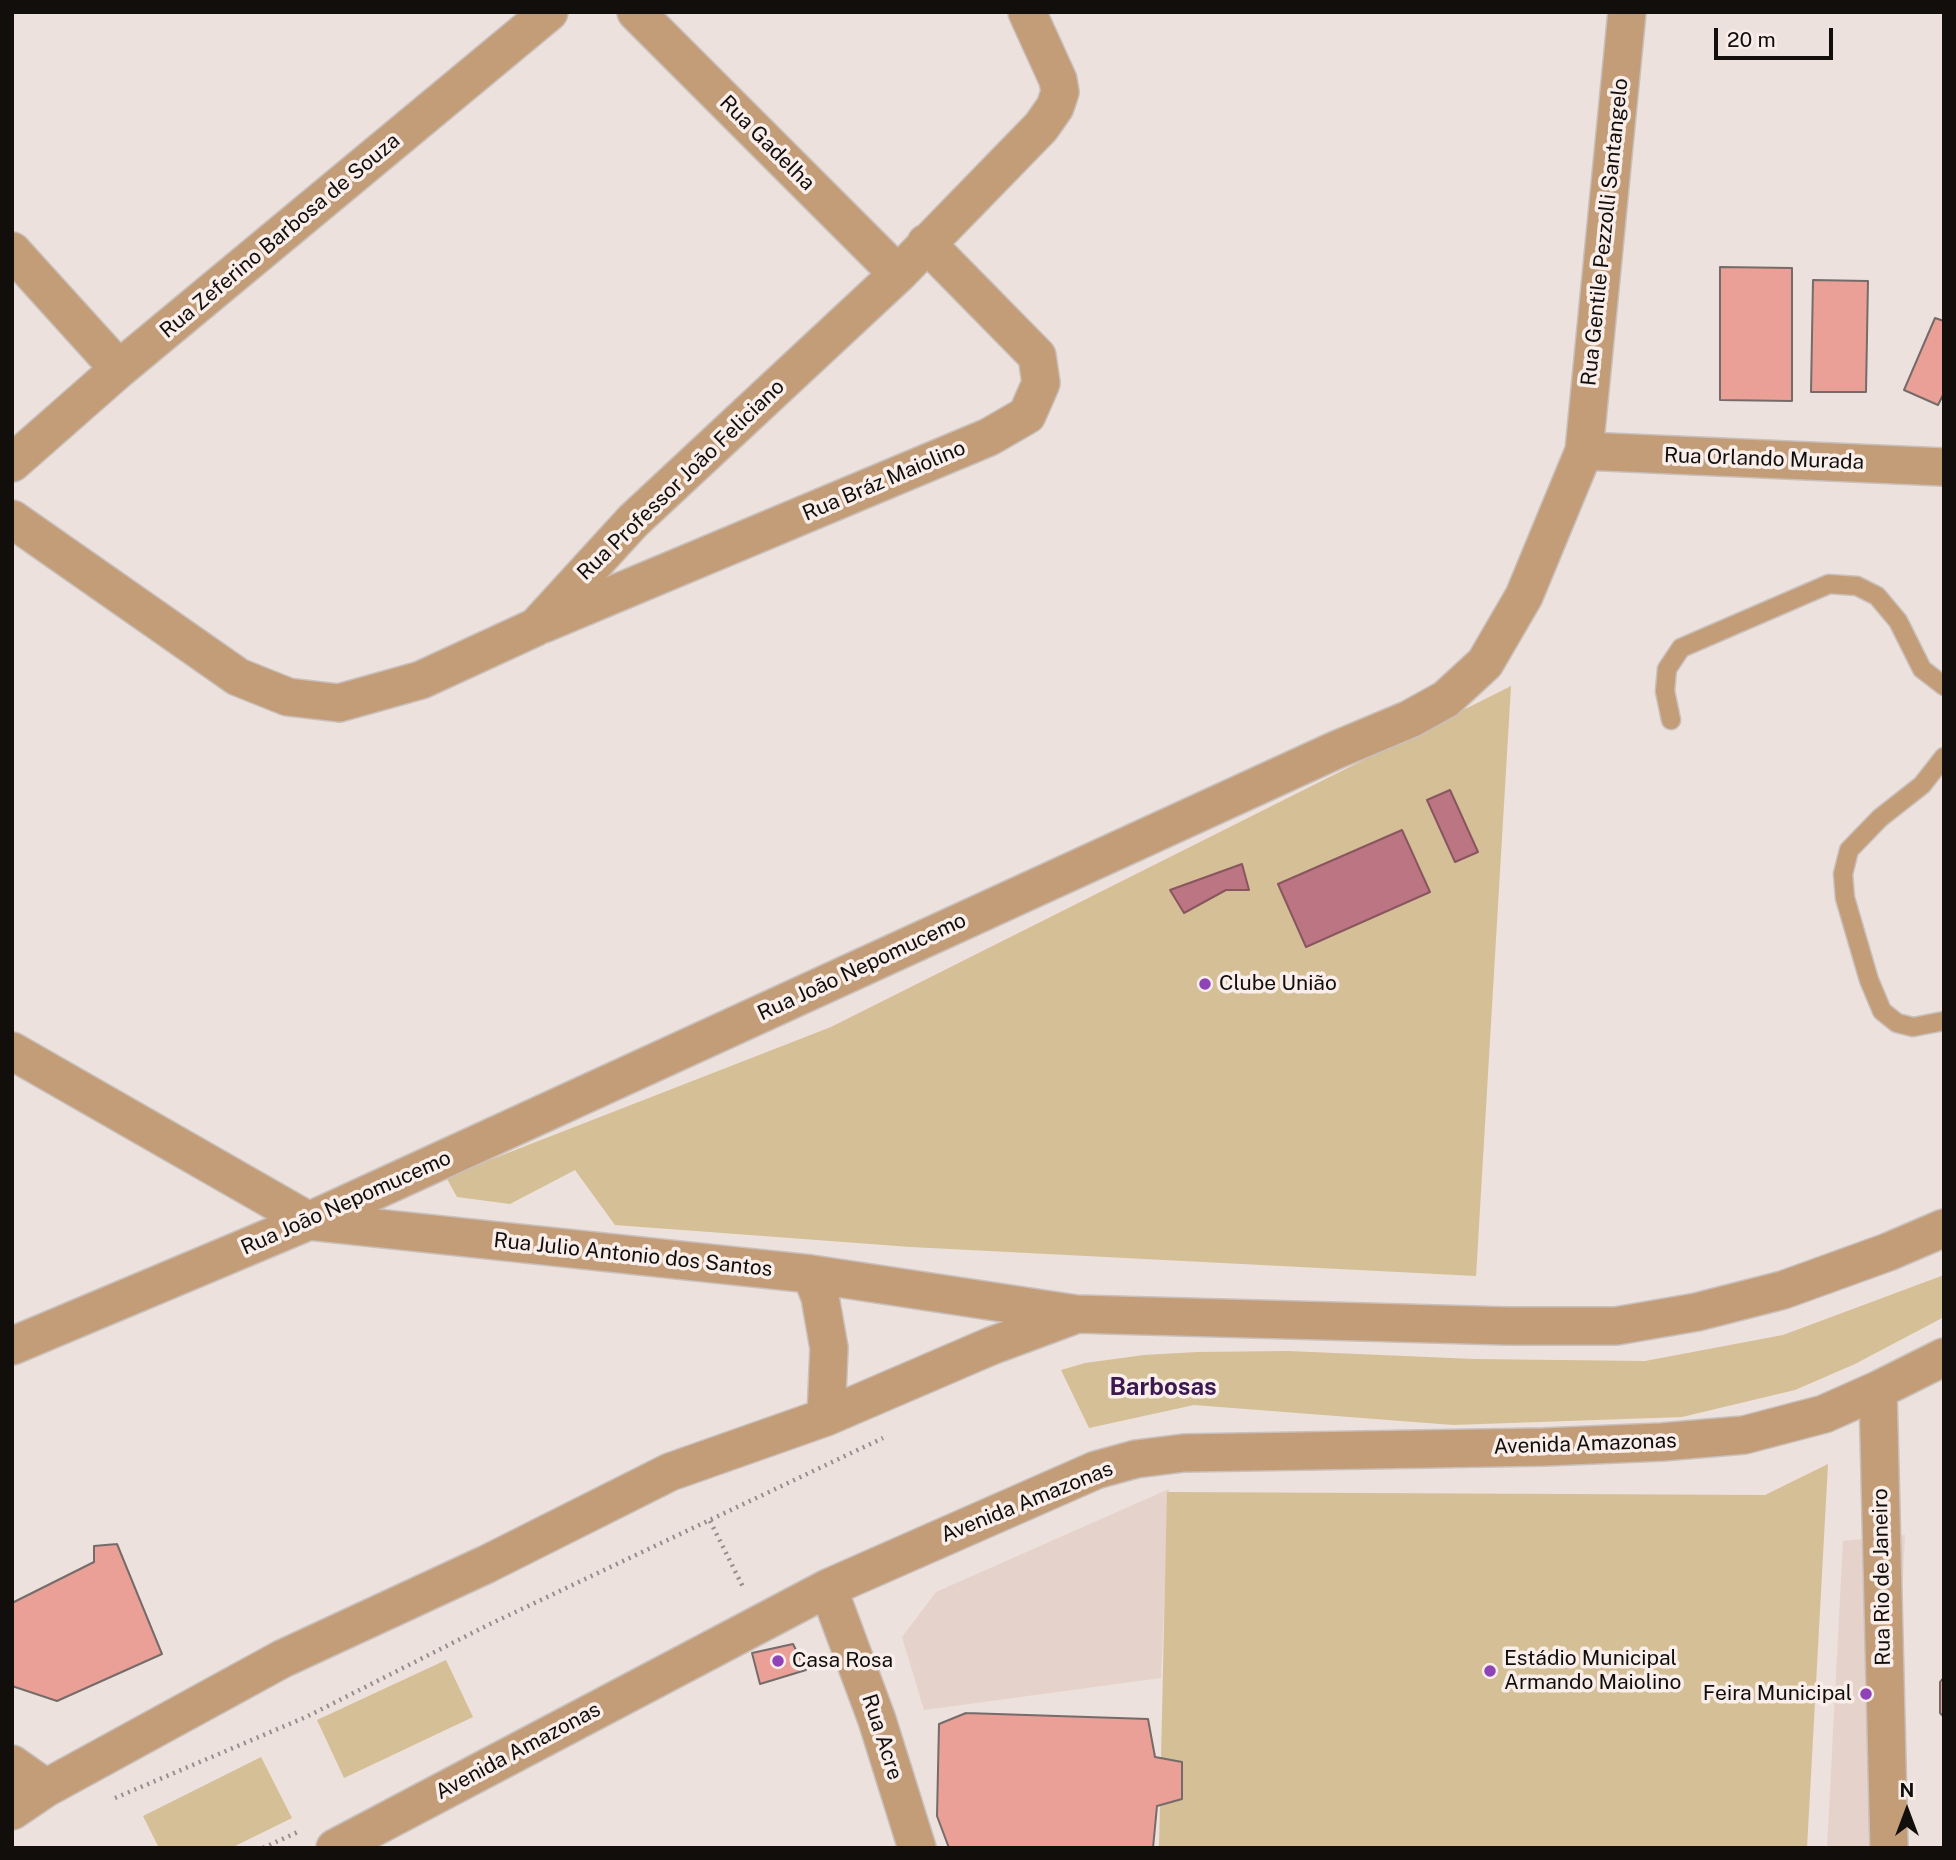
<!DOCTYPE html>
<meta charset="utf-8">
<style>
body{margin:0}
#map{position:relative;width:1956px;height:1860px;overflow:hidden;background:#ece1dc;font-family:"Public Sans",sans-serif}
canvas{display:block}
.frame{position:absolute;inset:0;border:14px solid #120e0c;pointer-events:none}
.north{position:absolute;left:1872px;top:1776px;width:70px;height:70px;-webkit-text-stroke:5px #f9eee9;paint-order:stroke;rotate:0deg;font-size:19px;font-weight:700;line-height:28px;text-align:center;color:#120e0c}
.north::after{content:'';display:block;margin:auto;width:24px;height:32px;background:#120e0c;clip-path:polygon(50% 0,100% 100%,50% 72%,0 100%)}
.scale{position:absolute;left:1714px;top:28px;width:119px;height:32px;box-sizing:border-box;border:4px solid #120e0c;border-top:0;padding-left:9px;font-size:21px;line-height:24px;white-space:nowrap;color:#120e0c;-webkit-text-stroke:5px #f9eee9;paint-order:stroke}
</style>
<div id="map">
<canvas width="1956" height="1860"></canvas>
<div class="frame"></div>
<div class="north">N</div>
<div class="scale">20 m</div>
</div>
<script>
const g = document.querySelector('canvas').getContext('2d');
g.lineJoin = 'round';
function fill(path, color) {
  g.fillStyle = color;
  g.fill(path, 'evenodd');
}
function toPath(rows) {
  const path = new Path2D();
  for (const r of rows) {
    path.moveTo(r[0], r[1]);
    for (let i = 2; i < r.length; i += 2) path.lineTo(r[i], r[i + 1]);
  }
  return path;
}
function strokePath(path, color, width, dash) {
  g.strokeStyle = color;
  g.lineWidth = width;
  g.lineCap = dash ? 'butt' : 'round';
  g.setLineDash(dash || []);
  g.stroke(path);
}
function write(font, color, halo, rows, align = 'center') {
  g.font = font + ' "Public Sans",sans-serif';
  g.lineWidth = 7;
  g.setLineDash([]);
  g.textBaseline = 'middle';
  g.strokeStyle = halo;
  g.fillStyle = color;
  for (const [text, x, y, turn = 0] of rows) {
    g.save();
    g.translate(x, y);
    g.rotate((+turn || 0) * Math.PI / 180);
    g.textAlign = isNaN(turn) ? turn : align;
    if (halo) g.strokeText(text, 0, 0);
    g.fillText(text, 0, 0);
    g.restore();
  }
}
fill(toPath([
 [1169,1489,1161,1678,924,1710,902,1637,936,1592],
 [1905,1535,1890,1848,1827,1848,1843,1541]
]), '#e5d2ca');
fill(toPath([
 [1511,686,1476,1276,911,1247,615,1225,575,1170,510,1204,457,1197,446,1177,831,1027],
 [1944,1275,1944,1317,1855,1364,1795,1390,1682,1417,1453,1425,1194,1405,1089,1428,1061,1370,1085,1363,1144,1355,1198,1352,1288,1351,1474,1359,1645,1361,1783,1335],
 [1828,1464,1807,1848,1159,1848,1167,1492,1765,1495],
 [446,1660,473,1717,344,1778,317,1720],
 [261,1757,292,1818,231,1848,159,1848,143,1816]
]), '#d5bf96');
const water = toPath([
 [1450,790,1478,852,1455,862,1427,800,1450,790],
 [1402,830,1430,892,1306,947,1278,884,1402,830],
 [1242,864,1249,890,1226,890,1184,913,1170,890,1242,864]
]);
fill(water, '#bc7582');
strokePath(water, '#89565f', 2);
const building = toPath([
 [1720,267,1792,268,1792,401,1720,400,1720,267],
 [1813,280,1868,281,1866,392,1811,392,1813,280],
 [1935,318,1944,321,1944,393,1938,405,1904,390,1935,318],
 [117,1544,162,1654,57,1701,12,1686,12,1603,94,1562,94,1546,117,1544],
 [793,1644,806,1670,760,1684,752,1653,793,1644],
 [1944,1677,1944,1717,1940,1713,1940,1682,1944,1677],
 [966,1713,1148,1719,1155,1757,1182,1762,1182,1799,1157,1806,1153,1848,949,1848,937,1816,939,1724,966,1713]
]);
fill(building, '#eaa097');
strokePath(building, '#756b69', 2);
const lane = toPath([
 [1671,720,1665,691,1667,669,1681,648,1829,584,1857,586,1877,596,1898,621,1922,669,1944,686],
 [1944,757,1922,785,1880,818,1849,850,1843,874,1845,898,1869,980,1882,1011,1897,1023,1913,1027,1944,1021]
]);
const street = toPath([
 [636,12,898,274],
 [12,251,119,369],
 [1584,451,1944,467],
 [12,463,119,369,549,12],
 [12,519,238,677,288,697,339,703,421,680,536,627,633,521,898,274,1041,127,1055,107,1060,92,1058,80,1027,12],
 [543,624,989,437,1027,415,1041,383,1037,356,926,243],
 [12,1051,309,1221,811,1274,1076,1314,1508,1326,1616,1326,1697,1312,1783,1290,1888,1252,1944,1228],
 [811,1274,820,1297,829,1348,826,1417],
 [12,1346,309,1221,1336,750,1410,719,1446,699,1485,663,1524,596,1584,451,1627,12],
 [1878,1390,1889,1848],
 [828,1588,877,1720,917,1848],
 [12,1764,46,1788],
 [12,1811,46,1788,282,1659,487,1564,670,1472,826,1417,991,1346,1072,1316],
 [335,1848,828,1588,1096,1470,1136,1459,1184,1453,1544,1447,1662,1442,1744,1435,1824,1414,1878,1390,1944,1357]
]);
strokePath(lane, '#c9bfbb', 21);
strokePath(street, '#c9bfbb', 40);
strokePath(toPath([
 [710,1521,744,1589],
 [115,1798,306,1717,488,1625,883,1438],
 [263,1848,300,1831]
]), '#978e8b', 4.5, [2, 5]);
strokePath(lane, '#c39d78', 18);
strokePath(street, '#c39d78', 37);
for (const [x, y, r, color] of [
 [1205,984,7,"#8e44b7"],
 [778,1661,7,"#8e44b7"],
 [1490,1671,7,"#8e44b7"],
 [1866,1694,7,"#8e44b7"]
]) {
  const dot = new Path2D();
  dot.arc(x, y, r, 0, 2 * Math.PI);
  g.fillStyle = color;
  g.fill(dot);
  strokePath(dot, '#f9eee9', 2.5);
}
write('21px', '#120e0c', '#f9eee9', [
 ["Rua Gadelha",767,143,45],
 ["Rua Gentile Pezzolli Santangelo",1605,232,-84],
 ["Rua Zeferino Barbosa de Souza",280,236,-40],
 ["Rua Orlando Murada",1764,459,2],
 ["Rua Professor João Feliciano",681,480,-44],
 ["Rua Bráz Maiolino",884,481,-23],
 ["Rua João Nepomucemo",862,967,-25],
 ["Rua João Nepomucemo",346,1203,-24],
 ["Rua Julio Antonio dos Santos",633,1255,6],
 ["Avenida Amazonas",1585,1444,-2],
 ["Avenida Amazonas",1027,1502,-22],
 ["Rua Rio de Janeiro",1882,1577,-91],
 ["Rua Acre",882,1737,72],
 ["Avenida Amazonas",518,1751,-28]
]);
write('21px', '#120e0c', '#f9eee9', [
 ["Clube União",1219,984],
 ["Estádio Municipal",1504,1659],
 ["Armando Maiolino",1504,1683],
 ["Casa Rosa",792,1661],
 ["Feira Municipal",1852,1694,"right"]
], 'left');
write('bold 24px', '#3b184f', '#f9eee9', [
 ["Barbosas",1163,1388]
]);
</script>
